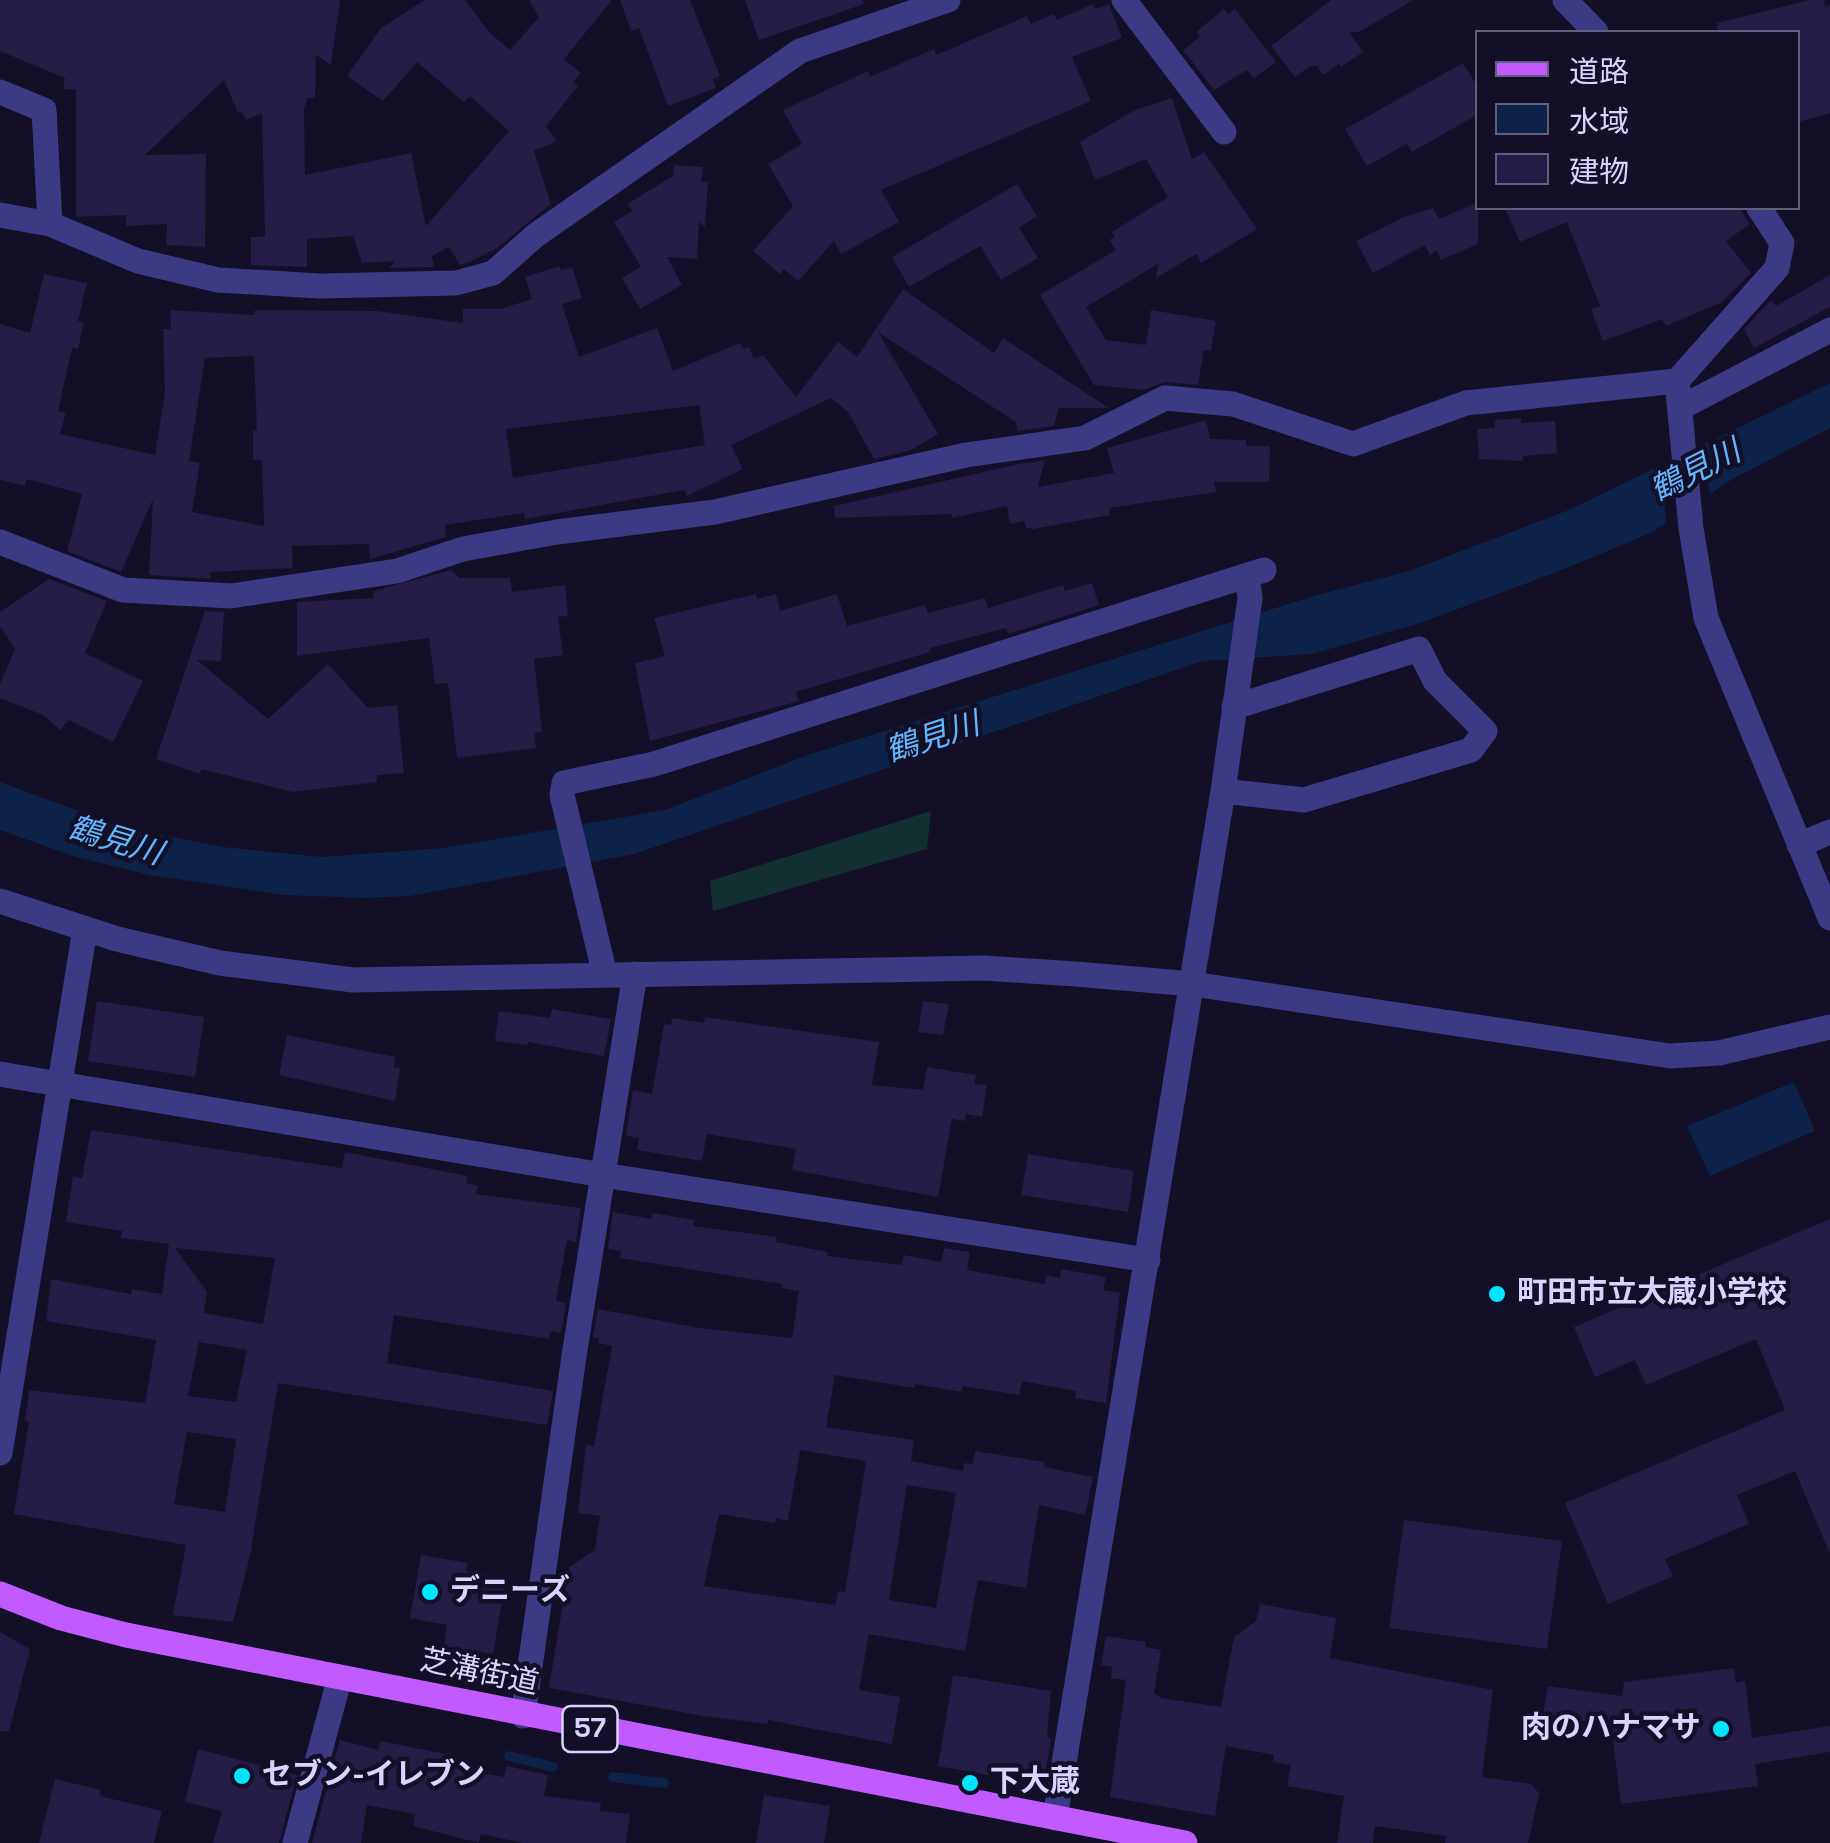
<!DOCTYPE html>
<meta charset="utf-8">
<style>
body{margin:0}
#map{position:relative;width:1830px;height:1843px;overflow:hidden;background:#130f26;font-family:"Space Grotesk","Noto Sans JP",sans-serif}
canvas{display:block}
.legend{position:absolute;left:1475px;top:30px;width:325px;height:180px;box-sizing:border-box;background:#130f26;border:2px solid #625e7d;margin:0;padding:12px 18px;list-style:none;font-size:30px;color:#d9d4ff}
.legend li{display:flex;align-items:center;gap:20px;height:50px}
.legend b{width:50px;border:2px solid #625e7d}
</style>
<div id="map">
<canvas width="1830" height="1843"></canvas>
<ul class="legend">
<li><b style="height:12px;background:#c25bff"></b>道路</li>
<li><b style="height:28px;background:#0c2248"></b>水域</li>
<li><b style="height:28px;background:#241b47"></b>建物</li>
</ul>
</div>
<script>
const g = document.querySelector('canvas').getContext('2d');
g.lineJoin = 'round';
function fill(path, color) {
  g.fillStyle = color;
  g.fill(path, 'evenodd');
}
function toPath(rows) {
  const path = new Path2D();
  for (const r of rows) {
    path.moveTo(r[0], r[1]);
    for (let i = 2; i < r.length; i += 2) path.lineTo(r[i], r[i + 1]);
  }
  return path;
}
function strokePath(path, color, width, dash) {
  g.strokeStyle = color;
  g.lineWidth = width;
  g.lineCap = dash ? 'butt' : 'round';
  g.setLineDash(dash || []);
  g.stroke(path);
}
function write(font, color, halo, rows, align = 'center') {
  g.font = font + ' "Space Grotesk","Noto Sans JP",sans-serif';
  g.lineWidth = 9;
  g.setLineDash([]);
  g.textBaseline = 'middle';
  g.strokeStyle = halo;
  g.fillStyle = color;
  for (const [text, x, y, turn = 0] of rows) {
    g.save();
    g.translate(x, y);
    g.rotate((+turn || 0) * Math.PI / 180);
    g.textAlign = isNaN(turn) ? turn : align;
    if (halo) g.strokeText(text, 0, 0);
    g.fillText(text, 0, 0);
    g.restore();
  }
}
fill(toPath([
 [931,811,927,849,713,911,710,881]
]), '#12302f');
fill(toPath([
 [1830,383,1830,428,1731,480,1651,533,1554,573,1420,623,1312,654,1203,661,634,854,410,896,365,898,283,895,150,875,76,857,0,830,0,782,122,827,223,847,322,857,444,848,665,810,808,755,1317,595,1409,571,1569,510],
 [1794,1082,1815,1131,1710,1176,1687,1126]
]), '#0c2248');
fill(toPath([
 [1704,440,1710,500,1667,528,1660,463]
]), '#130f26');
strokePath(toPath([
 [509,1756,553,1767],
 [613,1777,664,1783]
]), '#0c2248', 10);
fill(toPath([
 [0,0,340,0,331,65,316,55,315,98,307,98,304,109,305,175,411,153,426,226,509,131,470,96,464,102,417,62,383,101,347,76,381,28,425,0,465,0,489,32,510,50,539,17,529,0,612,0,564,59,581,73,573,82,578,86,546,126,557,141,534,151,551,204,497,248,467,263,460,265,449,247,432,256,434,267,389,268,396,261,362,263,353,236,307,239,307,267,251,265,251,237,265,237,262,113,246,120,242,112,238,113,224,80,145,155,206,154,205,247,166,245,167,224,126,226,126,215,76,217,76,90,63,89,65,78,0,51],
 [620,0,690,0,720,76,713,79,716,88,668,106,639,28,631,31],
 [745,0,863,0,864,4,759,40],
 [1331,0,1413,0,1359,32,1349,32,1363,52,1341,67,1339,64,1323,75,1317,66,1310,66,1295,77,1271,46],
 [1810,0,1824,0,1825,7,1830,5,1830,113,1798,122,1798,32,1718,32,1717,23],
 [1093,4,1095,9,1109,4,1122,38,1072,57,1091,101,881,190,899,222,841,254,834,241,798,281,784,269,780,274,753,251,793,206,768,164,802,144,783,110,868,71,870,77,934,49,936,55,1027,16,1031,24,1054,14,1057,20],
 [1224,9,1228,14,1235,9,1276,62,1254,78,1247,70,1214,90,1183,50,1200,37,1196,32],
 [1463,63,1478,88,1478,114,1412,152,1407,144,1367,166,1345,129],
 [1172,98,1192,159,1204,152,1257,229,1201,263,1196,254,1156,278,1158,264,1086,307,1106,340,1146,345,1151,310,1216,321,1211,351,1204,350,1198,385,1165,382,1144,390,1094,385,1040,295,1116,250,1109,240,1115,237,1112,232,1168,197,1146,159,1095,180,1080,142,1135,110],
 [674,165,703,167,701,182,708,182,705,227,699,222,697,259,667,257,682,285,640,309,622,278,641,267,614,222,632,211,627,204,673,176],
 [1017,184,1037,216,1019,228,1038,258,1001,280,980,246,909,287,892,257],
 [1478,202,1478,244,1441,260,1437,251,1430,255,1425,245,1373,273,1356,241,1404,217,1433,208,1439,219],
 [1505,208,1739,208,1750,224,1726,241,1751,273,1722,302,1666,326,1662,319,1603,341,1591,309,1600,306,1567,222,1520,242],
 [559,266,561,270,572,267,582,298,562,304,579,357,657,328,673,371,740,343,743,349,749,347,754,359,763,355,796,397,838,342,857,357,903,289,994,353,1003,338,1109,408,1059,408,1054,426,1017,431,1016,422,878,332,938,434,909,451,874,459,848,412,831,398,731,445,743,469,687,496,684,490,525,519,524,513,445,525,446,537,370,559,369,544,292,546,293,568,210,572,210,579,149,575,153,499,121,572,67,551,82,494,27,479,25,486,0,480,0,324,30,333,44,274,87,283,78,321,84,323,78,349,72,348,58,411,66,413,60,434,155,455,165,392,163,329,171,329,170,310,255,315,255,310,377,311,463,323,463,309,500,309,532,299,525,277],
 [254,356,257,430,253,430,253,460,262,460,264,526,192,512,200,463,189,461,205,358],
 [699,405,705,445,513,478,506,429],
 [1830,275,1830,307,1754,348,1744,329,1771,300,1776,306],
 [1521,418,1521,423,1555,421,1557,453,1523,456,1523,461,1479,459,1477,429,1495,428,1494,420],
 [1206,420,1210,439,1246,440,1246,446,1270,446,1269,482,1214,482,1216,492,1109,508,1110,515,1033,529,1026,528,1024,521,1010,524,1007,506,952,518,952,514,835,518,834,506,1019,464,1045,460,1038,487,1114,473,1107,448],
 [451,570,459,578,510,578,512,592,565,585,568,616,558,617,563,655,534,659,542,732,534,733,536,748,457,758,448,683,435,684,429,638,297,656,297,602,374,598,373,591],
 [49,579,107,601,85,653,143,681,113,742,69,720,60,730,43,715,0,698,0,684,15,649,0,626,0,612],
 [1092,583,1099,605,1008,634,1006,628,930,648,930,652,796,692,799,701,650,741,635,663,665,656,654,618,756,594,757,599,776,594,780,611,837,594,847,626,925,605,928,613,985,598,988,608,1063,585,1065,591],
 [205,611,224,612,221,661,197,660,268,719,328,664,368,708,397,705,404,773,377,775,377,782,293,792,201,769,200,774,156,759],
 [97,1001,204,1017,195,1077,88,1061],
 [923,1001,949,1004,943,1035,918,1032],
 [552,1009,611,1019,604,1056,528,1042,528,1045,495,1041,499,1011,550,1018],
 [705,1017,879,1042,872,1085,923,1090,927,1067,976,1075,974,1084,987,1085,982,1117,966,1114,965,1121,952,1119,938,1197,792,1170,796,1149,707,1134,702,1161,637,1150,639,1138,626,1136,633,1090,652,1094,664,1024,671,1025,672,1018,704,1023],
 [287,1035,395,1057,394,1067,400,1068,395,1101,279,1075],
 [91,1130,342,1168,345,1152,468,1176,466,1183,478,1186,476,1194,581,1208,576,1242,567,1240,556,1301,566,1303,561,1333,550,1331,549,1339,394,1315,387,1363,553,1391,547,1425,278,1383,250,1556,233,1622,173,1615,186,1545,14,1514,29,1422,25,1421,29,1390,145,1403,156,1340,46,1321,51,1279,131,1294,132,1289,162,1294,169,1244,121,1238,122,1231,66,1222,73,1176,82,1178],
 [175,1248,275,1258,263,1324,204,1313,207,1292],
 [199,1342,247,1350,236,1402,188,1396],
 [187,1432,236,1439,225,1512,174,1504],
 [1028,1154,1134,1171,1128,1212,1021,1195],
 [613,1212,652,1219,653,1213,694,1220,693,1226,777,1237,776,1242,828,1252,827,1256,902,1265,904,1255,941,1262,944,1248,970,1252,967,1270,1045,1284,1046,1275,1060,1278,1061,1269,1106,1277,1103,1290,1120,1293,1106,1403,1075,1398,1076,1391,1022,1381,1019,1395,963,1386,961,1392,915,1384,914,1388,835,1375,826,1427,914,1440,911,1461,963,1471,964,1463,973,1464,975,1451,1044,1462,1044,1467,1093,1477,1085,1515,1039,1505,1026,1588,978,1580,965,1651,869,1634,859,1690,900,1697,892,1744,768,1720,768,1724,703,1716,549,1688,569,1567,595,1550,600,1516,578,1513,586,1445,594,1446,612,1346,598,1343,599,1338,593,1337,598,1309,699,1328,792,1338,799,1291,782,1288,782,1284,620,1258,621,1251,608,1249],
 [800,1450,866,1461,845,1592,838,1591,835,1605,704,1586,719,1514,775,1523,776,1518,788,1521],
 [907,1485,956,1493,936,1608,889,1600],
 [1830,1219,1830,1554,1795,1471,1737,1495,1749,1524,1665,1559,1673,1576,1608,1604,1565,1503,1785,1410,1756,1339,1646,1385,1635,1360,1595,1377,1574,1327],
 [1404,1520,1562,1541,1547,1649,1389,1628],
 [421,1555,468,1563,466,1571,506,1578,493,1654,444,1646,447,1625,410,1618],
 [1260,1604,1336,1618,1330,1658,1493,1690,1482,1777,1531,1784,1539,1793,1528,1843,1445,1843,1446,1836,1375,1826,1373,1843,1337,1843,1344,1796,1287,1786,1291,1765,1273,1762,1274,1755,1226,1746,1215,1816,1110,1797,1126,1680,1111,1678,1112,1667,1101,1665,1106,1636,1146,1642,1145,1647,1161,1650,1154,1693,1161,1698,1221,1707,1234,1637,1256,1621],
 [0,1632,30,1649,9,1732,0,1731],
 [1734,1668,1736,1683,1745,1681,1752,1738,1830,1726,1830,1752,1755,1764,1758,1786,1621,1804,1611,1725,1543,1715,1548,1686,1622,1696,1624,1682],
 [953,1675,1051,1691,1047,1736,1051,1740,1043,1785,938,1766],
 [340,1740,378,1750,380,1741,451,1755,449,1767,504,1777,506,1766,548,1775,544,1796,601,1803,600,1811,630,1814,626,1843,523,1843,481,1834,479,1843,413,1826,415,1814,367,1805,361,1843,312,1843],
 [198,1749,297,1775,279,1843,213,1843,222,1811,185,1802],
 [55,1779,101,1790,100,1796,162,1811,154,1843,39,1843],
 [764,1795,830,1806,824,1843,756,1843]
]), '#241b47');
strokePath(toPath([
 [1124,0,1224,132],
 [1565,0,1596,32],
 [0,92,44,110,50,224],
 [1759,208,1782,243,1777,268,1677,381,1691,528,1706,618,1830,918],
 [0,215,50,224,138,261,218,280,320,286,456,283,493,273,536,235,800,51,948,0],
 [1680,408,1830,330],
 [0,542,123,590,231,596,397,571,463,549,557,532,715,512,966,455,1085,438,1165,398,1233,404,1353,444,1466,403,1677,381],
 [1223,791,1304,800,1471,750,1485,731,1435,681,1419,649,1234,707],
 [1799,845,1830,832],
 [0,901,117,939,220,963,353,980,984,968,1076,974,1193,984,1670,1056,1719,1053,1830,1027],
 [605,975,562,795,564,783,654,764,1264,570],
 [0,1074,603,1175,1148,1260],
 [0,1453,85,929],
 [523,1716,574,1356,635,974],
 [1055,1818,1223,791,1250,598,1247,576],
 [295,1843,340,1677]
]), '#3d3a85', 25);
strokePath(toPath([
 [0,1594,61,1618,126,1635,1185,1843]
]), '#c25bff', 25);
for (const [x, y, r, color] of [
 [1497,1294,10,"#00e5ff"],
 [430,1592,10,"#00e5ff"],
 [1721,1729,10,"#00e5ff"],
 [242,1776,10,"#00e5ff"],
 [970,1783,10,"#00e5ff"]
]) {
  const dot = new Path2D();
  dot.arc(x, y, r, 0, 2 * Math.PI);
  g.fillStyle = color;
  g.fill(dot);
  strokePath(dot, '#130f26', 4);
}
for (const [x, y, w] of [
 [590,1729,55]
]) {
  const box = new Path2D();
  box.roundRect(x - w / 2, y - 23, w, 46, 8);
  g.fillStyle = '#130f26';
  g.fill(box);
  strokePath(box, '#d9d4ff', 2.5);
}
write('bold 28px', '#d9d4ff', null, [
 ["57",590,1729]
]);
write('bold 30px', '#d9d4ff', '#130f26', [
 ["町田市立大蔵小学校",1517,1294],
 ["デニーズ",450,1592],
 ["肉のハナマサ",1701,1729,"right"],
 ["セブン-イレブン",262,1776],
 ["下大蔵",990,1783]
], 'left');
write('30px', '#d9d4ff', '#130f26', [
 ["芝溝街道",479,1673,12]
]);
write('italic 32px', '#62b6ff', '#130f26', [
 ["鶴見川",1696,472,-27],
 ["鶴見川",933,739,-18],
 ["鶴見川",115,842,17]
]);
</script>
